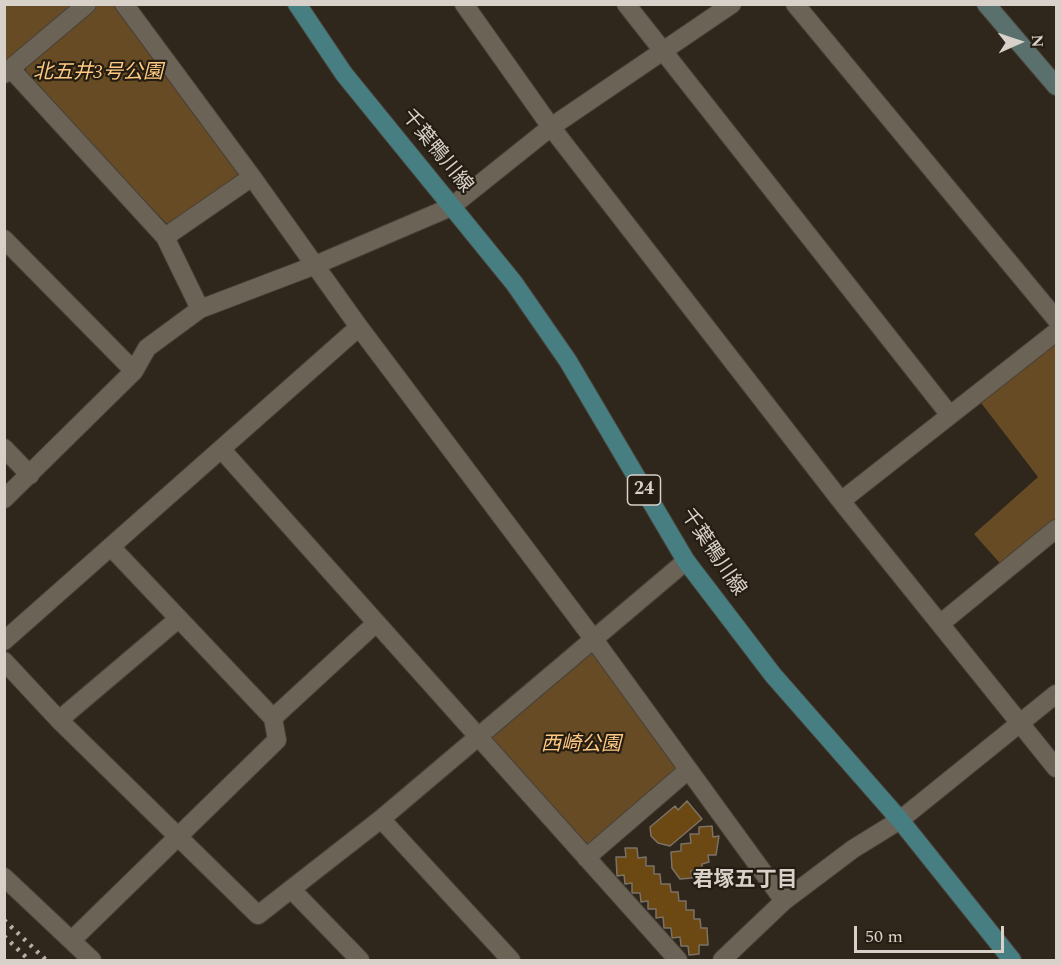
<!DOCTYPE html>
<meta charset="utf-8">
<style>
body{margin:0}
#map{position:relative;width:1061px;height:965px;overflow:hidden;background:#2f261c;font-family:Spectral,serif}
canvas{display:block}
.frame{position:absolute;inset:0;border:6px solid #d7d1ca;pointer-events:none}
.north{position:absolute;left:989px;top:12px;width:60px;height:60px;-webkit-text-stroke:4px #251d12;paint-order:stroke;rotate:87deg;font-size:16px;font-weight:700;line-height:24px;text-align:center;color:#d7d1ca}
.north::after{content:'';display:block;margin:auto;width:21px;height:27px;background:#d7d1ca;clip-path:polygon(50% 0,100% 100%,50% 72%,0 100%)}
.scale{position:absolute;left:854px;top:926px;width:150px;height:27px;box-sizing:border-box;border:3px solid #d7d1ca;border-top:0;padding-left:8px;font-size:18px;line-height:21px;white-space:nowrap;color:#d7d1ca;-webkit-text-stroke:4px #251d12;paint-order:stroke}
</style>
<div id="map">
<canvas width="1061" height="965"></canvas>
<div class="frame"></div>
<div class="north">N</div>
<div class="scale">50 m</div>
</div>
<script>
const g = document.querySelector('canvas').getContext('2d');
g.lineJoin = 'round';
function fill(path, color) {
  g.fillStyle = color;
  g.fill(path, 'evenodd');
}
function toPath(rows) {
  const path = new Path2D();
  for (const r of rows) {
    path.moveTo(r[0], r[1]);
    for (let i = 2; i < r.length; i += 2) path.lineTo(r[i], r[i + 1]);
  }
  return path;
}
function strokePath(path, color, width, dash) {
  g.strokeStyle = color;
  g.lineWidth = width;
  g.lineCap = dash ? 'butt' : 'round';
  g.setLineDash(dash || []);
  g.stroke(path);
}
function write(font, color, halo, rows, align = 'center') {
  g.font = font + ' Spectral,"Noto Sans JP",serif';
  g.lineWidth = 4.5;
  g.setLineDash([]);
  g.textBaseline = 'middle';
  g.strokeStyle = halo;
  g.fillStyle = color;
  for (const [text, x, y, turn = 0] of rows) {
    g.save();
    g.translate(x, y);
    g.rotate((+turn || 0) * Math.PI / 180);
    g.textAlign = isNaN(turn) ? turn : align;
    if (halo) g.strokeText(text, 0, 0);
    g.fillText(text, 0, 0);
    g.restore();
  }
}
fill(toPath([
 [5,5,74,5,5,63],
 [97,5,113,5,238,169,237,179,174,224,166,223,26,77,26,63],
 [1056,332,1056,529,1006,570,974,534,1038,477,975,395],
 [595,641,687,771,586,858,477,738]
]), '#664b24');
const building = toPath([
 [687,801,702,819,670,846,658,843,651,836,650,827,675,806,678,810,687,801],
 [712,826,713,837,719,836,716,855,708,855,709,862,702,864,702,871,691,871,692,878,680,879,672,868,671,852,681,851,681,844,691,843,690,834,699,834,699,827,712,826],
 [625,848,637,848,638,858,646,857,646,866,654,866,654,874,660,874,661,884,670,884,671,892,678,892,679,901,686,901,686,910,694,910,694,919,700,919,701,928,707,928,708,945,699,945,699,954,689,955,688,946,681,946,680,937,672,938,671,928,664,928,663,917,656,918,656,909,648,909,648,901,641,902,640,893,632,893,632,883,625,884,624,875,617,876,616,857,626,857,625,848]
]);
fill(building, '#6c4912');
strokePath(building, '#7c7266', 1.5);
const street = toPath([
 [124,4,252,177,359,327,595,641,784,901],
 [464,4,551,127,841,501,1056,768],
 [626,4,949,414],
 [795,4,1056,319],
 [11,69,165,237,200,309],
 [4,74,87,4],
 [165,237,252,177],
 [4,239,134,371],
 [4,448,30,475],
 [222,450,678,960],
 [4,499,134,371,147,348,200,309,313,266,451,207,551,127,732,4],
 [841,501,1056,332],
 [111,547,273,718],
 [940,624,1056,529],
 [4,641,359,327],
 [4,661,59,720,258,915,381,819,686,561],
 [59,720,177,620],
 [381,819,511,960],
 [586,858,687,771],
 [4,877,92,960],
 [292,890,360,960],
 [72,940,277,740,273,718,375,624],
 [722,960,784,901,853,849,900,820,1056,694]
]);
const secondary = toPath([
 [986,4,1056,86]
]);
const primary = toPath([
 [297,4,344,74,514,283,568,361,686,561,773,675,900,820,1012,960]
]);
strokePath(street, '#494139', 20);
strokePath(secondary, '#494139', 20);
strokePath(primary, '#494139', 20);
strokePath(street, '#6c6357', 18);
strokePath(secondary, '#59706c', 18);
strokePath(primary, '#467e81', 18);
strokePath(toPath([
 [4,920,46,960],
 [4,936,29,960]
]), '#b4aea6', 4.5, [3, 6]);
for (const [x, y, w] of [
 [644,490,33]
]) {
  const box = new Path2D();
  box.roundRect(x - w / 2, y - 15, w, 30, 4.5);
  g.fillStyle = '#251d12';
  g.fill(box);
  strokePath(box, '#d7d1ca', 1.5);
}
write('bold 18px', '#d7d1ca', null, [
 ["24",644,490]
]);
write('italic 20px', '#fec982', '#251d12', [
 ["北五井3号公園",98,74],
 ["西崎公園",581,746]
]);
write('20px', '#d7d1ca', '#251d12', [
 ["千葉鴨川線",436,152,51],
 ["千葉鴨川線",712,553,56]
]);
write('bold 21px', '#d7d1ca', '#251d12', [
 ["君塚五丁目",745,882]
]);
</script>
